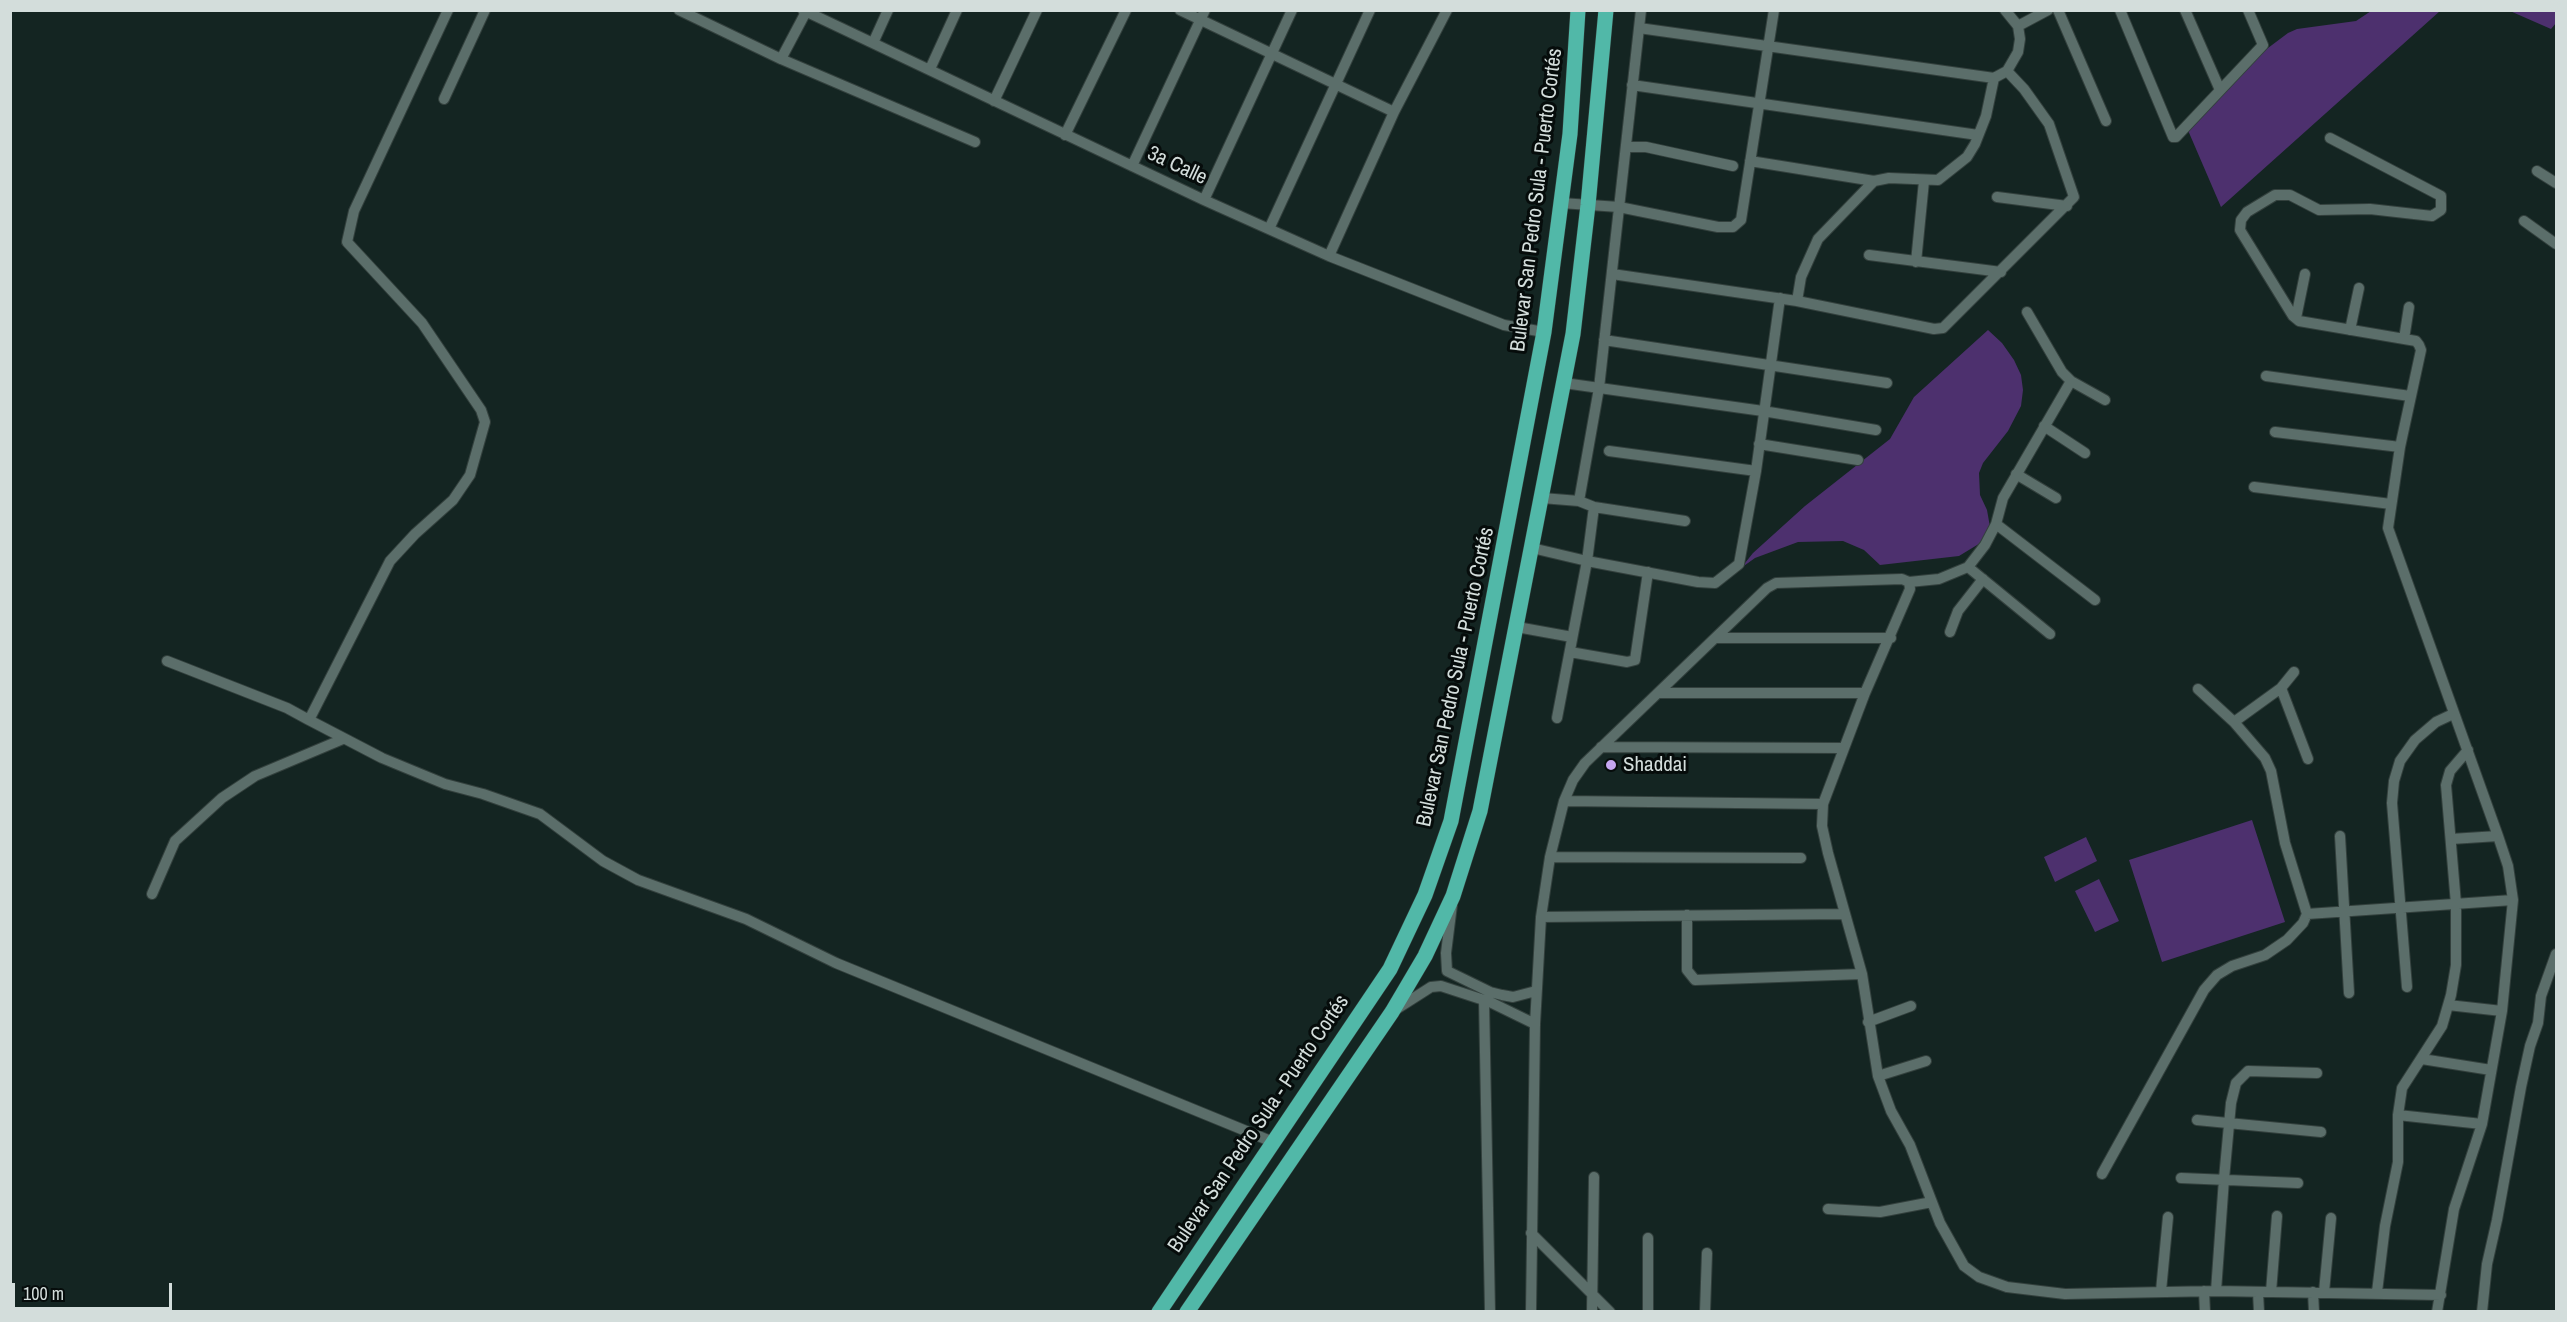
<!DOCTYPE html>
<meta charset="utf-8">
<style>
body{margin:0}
#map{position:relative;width:2567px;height:1322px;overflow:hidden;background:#142522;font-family:"Archivo Narrow",sans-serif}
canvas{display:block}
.frame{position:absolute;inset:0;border:12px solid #d3dddb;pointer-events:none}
.scale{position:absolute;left:12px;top:1283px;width:160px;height:27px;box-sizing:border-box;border:3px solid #d3dddb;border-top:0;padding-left:8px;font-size:18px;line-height:21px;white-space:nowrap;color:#d3dddb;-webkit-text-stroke:4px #060c0b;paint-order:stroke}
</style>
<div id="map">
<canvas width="2567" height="1322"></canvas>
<div class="frame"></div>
<div class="scale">100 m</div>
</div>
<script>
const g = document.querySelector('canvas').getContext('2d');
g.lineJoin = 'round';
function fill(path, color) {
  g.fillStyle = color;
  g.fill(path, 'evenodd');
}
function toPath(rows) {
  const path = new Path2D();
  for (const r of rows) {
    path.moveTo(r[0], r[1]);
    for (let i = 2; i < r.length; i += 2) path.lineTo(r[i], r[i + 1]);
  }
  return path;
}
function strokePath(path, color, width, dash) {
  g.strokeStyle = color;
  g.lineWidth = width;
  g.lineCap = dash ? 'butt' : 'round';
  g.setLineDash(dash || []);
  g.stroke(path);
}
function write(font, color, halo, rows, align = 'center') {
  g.font = font + ' "Archivo Narrow",sans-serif';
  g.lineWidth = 6;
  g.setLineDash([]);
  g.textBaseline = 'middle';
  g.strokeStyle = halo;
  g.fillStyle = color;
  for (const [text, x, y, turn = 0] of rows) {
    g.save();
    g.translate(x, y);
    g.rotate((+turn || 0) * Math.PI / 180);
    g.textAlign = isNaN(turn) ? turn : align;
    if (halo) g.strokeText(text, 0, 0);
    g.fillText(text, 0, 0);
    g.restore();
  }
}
fill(toPath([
 [2371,11,2440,11,2221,207,2187,128,2260,54,2288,33,2297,29,2356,21],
 [2510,11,2556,11,2556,23,2551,29],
 [1988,330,2002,343,2014,360,2021,375,2023,390,2021,406,2008,431,1983,463,1979,473,1980,495,1987,510,1990,527,1982,542,1959,556,1880,565,1864,550,1843,541,1798,542,1755,558,1741,568,1753,553,1805,506,1890,439,1914,397],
 [2252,820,2285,922,2162,962,2129,860],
 [2086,837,2097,861,2055,882,2044,857],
 [2099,879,2119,921,2095,932,2075,891]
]), '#4d306e');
const minor = toPath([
 [679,10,781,59,975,142],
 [803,10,1204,200,1329,256,1504,325,1544,332],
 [1180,10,1394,112],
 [2058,10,2106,121],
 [2120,10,2173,137,2176,137,2263,45,2248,10],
 [2185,10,2220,90],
 [2018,26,2048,10],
 [1639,28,1994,78],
 [873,43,888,10],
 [781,59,807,10],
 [930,69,957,10],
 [1632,85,1978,135],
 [444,99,485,10],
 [994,101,1037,10],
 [1065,135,1126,10],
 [2330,138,2441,196,2441,210,2432,216,2370,209,2319,210,2290,195,2275,195,2247,212,2241,220,2240,230,2293,316,2299,321,2416,341,2419,345,2421,350,2400,447,2388,528,2498,836,2508,866,2513,900,2502,1011,2482,1124,2454,1209,2437,1312],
 [1626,147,1646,147,1733,166],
 [1750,161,1874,181],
 [1132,166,1205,10],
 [2537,171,2556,183],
 [1997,197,2067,206],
 [1204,200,1292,10],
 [1561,203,1619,207,1718,227,1733,227,1741,220,1774,10],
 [2524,221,2556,244],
 [1269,229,1370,10],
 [1869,255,2001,272],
 [1329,256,1394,112,1447,10],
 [1916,262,1924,181],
 [1612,274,1797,301,1934,329,1943,328,2074,197,2049,124,2024,89,2007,71],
 [1797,301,1801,277,1818,239,1874,181,1889,178,1938,180,1967,157,1975,144,1986,116,1994,78,2007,71,2018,52,2020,39,2018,26,2005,10],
 [2027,312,2062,372,2071,381,2105,400],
 [2296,318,2305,274],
 [2350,330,2359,288],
 [2404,339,2409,307],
 [1604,340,1887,383],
 [2266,376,2410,396],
 [1564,383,1763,411,1876,430],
 [2044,426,2085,453],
 [2275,432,2400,447],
 [1759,444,1858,460],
 [1609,451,1756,471],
 [2016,474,2056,498],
 [2254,487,2391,504],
 [1542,498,1579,501,1594,507,1685,521],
 [1579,501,1599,388,1641,10],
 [1996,524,2095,600],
 [1532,548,1587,561,1698,582,1715,583,1739,564,1756,471,1780,298],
 [1968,567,2050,634],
 [1909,582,1910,589,1865,693,1823,804,1822,826,1828,853,1862,974,1878,1076,1891,1111,1910,1145,1940,1223,1964,1266,1979,1277,2007,1287,2065,1294,2216,1291,2441,1295],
 [1517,627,1572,637],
 [1950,632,1958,611,1983,579],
 [1715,638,1891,638],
 [1570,652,1627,662,1635,660,1648,572],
 [167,661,287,708,309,720,390,561,415,534,453,500,470,475,485,422,481,410,422,323,347,242,354,211,448,10],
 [2281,688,2308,759],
 [1658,693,1865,693],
 [1557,718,1587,561,1594,507],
 [309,720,382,758,445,784,483,794,540,814,603,861,638,880,746,919,836,963,1273,1142],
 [2234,722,2281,688,2294,672],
 [1601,747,1844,748],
 [1564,801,1823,804],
 [2340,836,2349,993],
 [2451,839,2498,836],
 [1550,857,1801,858],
 [152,894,175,841,222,798,255,776,343,739],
 [1452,905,1446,953,1447,971,1490,992,1502,995,1513,997,1536,991],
 [2307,914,2513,900],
 [1687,915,1687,970,1695,980,1862,974],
 [1541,917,1845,914],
 [2407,987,2392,803,2394,781,2400,761,2415,740,2436,722,2453,714],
 [1484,1000,1490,1312],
 [2448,1005,2502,1011],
 [1395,1010,1431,987,1441,986,1490,1002,1535,1024],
 [1868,1022,1911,1006],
 [2422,1059,2491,1070],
 [1878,1076,1926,1061],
 [2398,1115,2482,1124],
 [2197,1120,2321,1132],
 [2102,1174,2204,990,2217,975,2232,966,2265,955,2287,940,2303,923,2307,914,2285,843,2271,771,2265,758,2234,722,2198,689],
 [2181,1178,2298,1183],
 [1828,1209,1880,1212,1932,1202],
 [1531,1233,1610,1312],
 [2161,1291,2168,1217],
 [2204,1291,2205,1312],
 [2216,1291,2224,1179,2231,1103,2236,1083,2248,1071,2317,1073],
 [2258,1292,2259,1312],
 [2271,1292,2277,1216],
 [2313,1292,2314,1312],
 [2324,1292,2331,1218],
 [2377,1292,2385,1226,2398,1162,2398,1115,2402,1088,2442,1026,2451,995,2456,965,2456,904,2446,785,2450,771,2468,750],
 [1531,1312,1535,1024,1541,917,1550,857,1564,801,1573,780,1585,763,1767,588,1776,583,1902,579,1909,582,1939,579,1968,567,1985,545,1996,524,2003,498,2071,381],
 [1592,1312,1594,1177],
 [1648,1312,1648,1238],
 [1705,1312,1707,1253],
 [2482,1312,2487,1264,2497,1220,2521,1087,2530,1046,2538,1023,2541,996,2556,954]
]);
const highway = toPath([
 [1159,1312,1390,969,1425,895,1451,821,1544,332,1570,134,1578,10],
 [1187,1312,1392,1012,1425,956,1453,896,1480,811,1573,334,1588,205,1606,10]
]);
strokePath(minor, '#33403d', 12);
strokePath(highway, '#33403d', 16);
strokePath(minor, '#5b6e6a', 10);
strokePath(highway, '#51b8a8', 15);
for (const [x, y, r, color] of [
 [1611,765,6,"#c5a6f0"]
]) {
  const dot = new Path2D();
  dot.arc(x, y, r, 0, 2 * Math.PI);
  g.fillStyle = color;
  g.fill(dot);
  strokePath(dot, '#060c0b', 2);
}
write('21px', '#d3dddb', '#060c0b', [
 ["3a Calle",1177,166,25],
 ["Bulevar San Pedro Sula - Puerto Cortés",1537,200,-83],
 ["Bulevar San Pedro Sula - Puerto Cortés",1456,677,-78],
 ["Bulevar San Pedro Sula - Puerto Cortés",1259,1124,-56]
]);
write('21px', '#d3dddb', '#060c0b', [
 ["Shaddai",1623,765]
], 'left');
</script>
